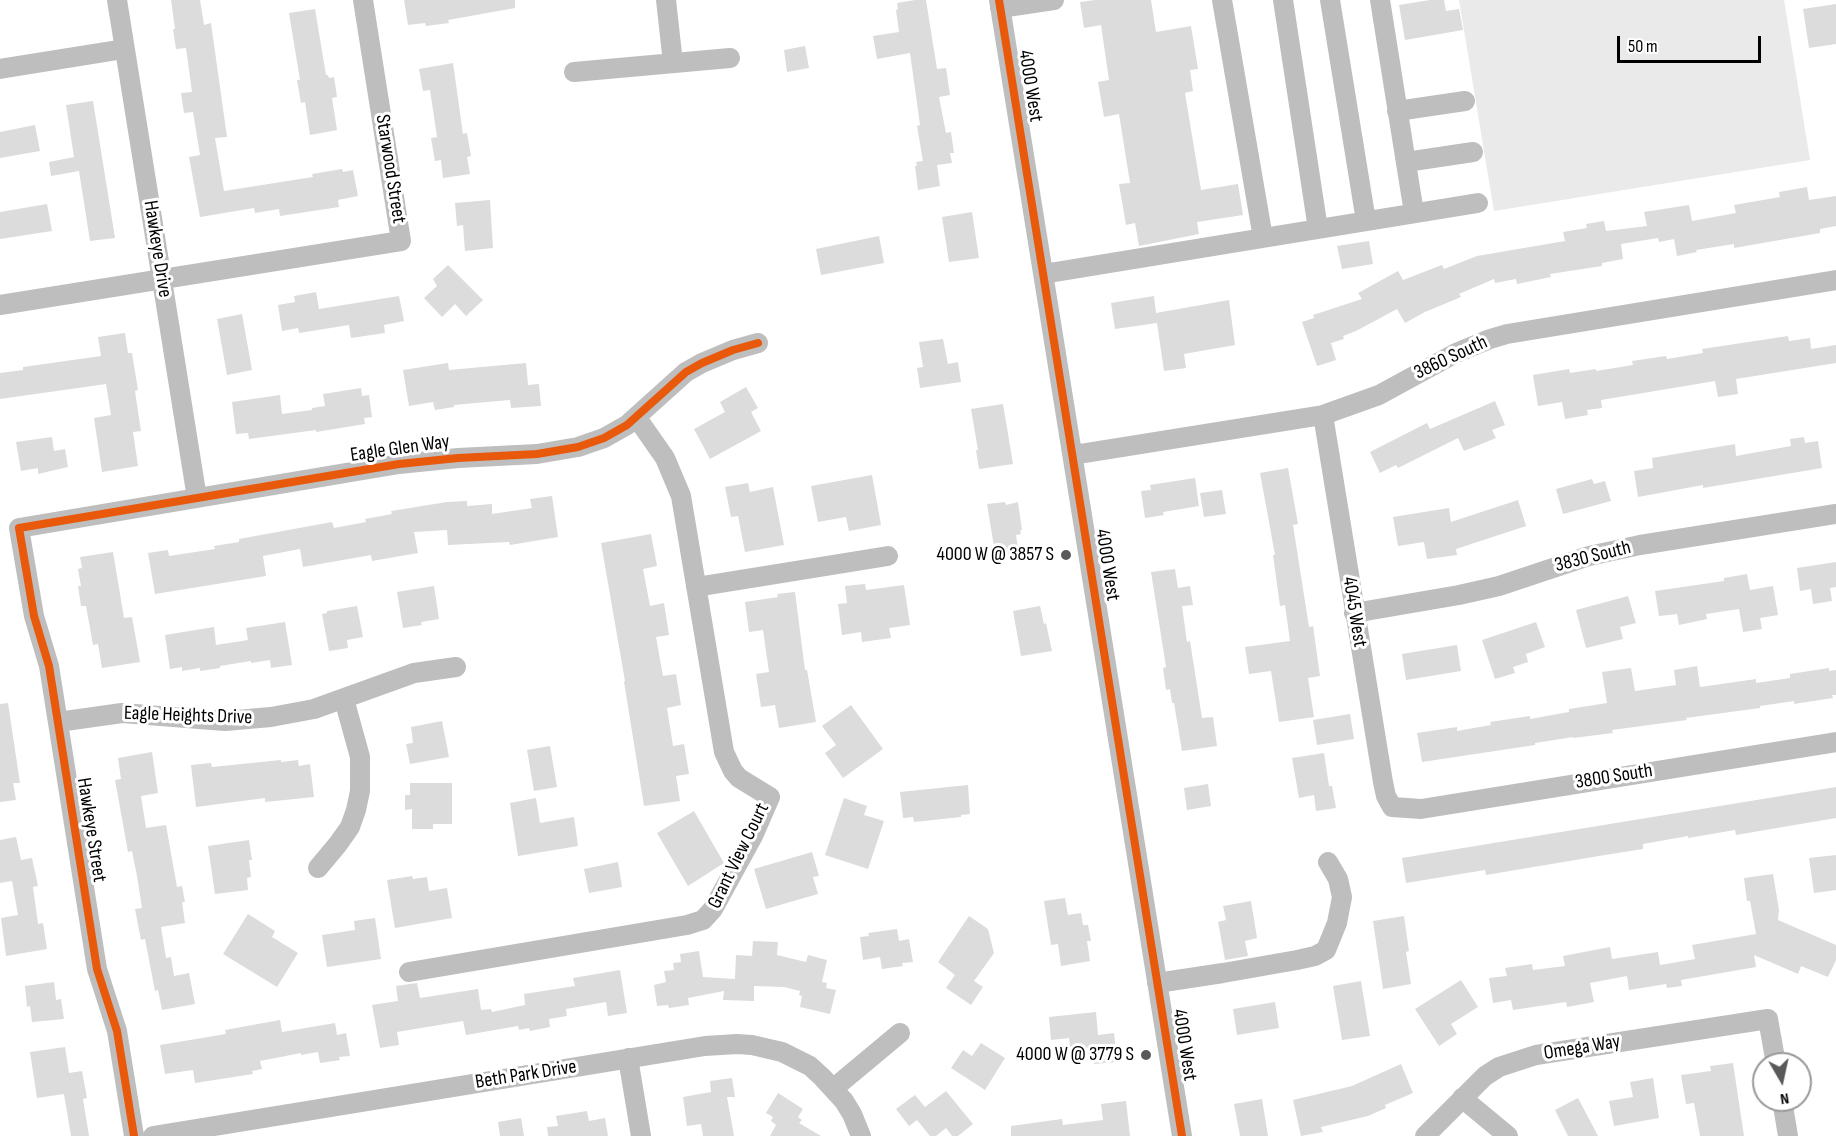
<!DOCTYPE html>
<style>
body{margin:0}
#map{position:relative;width:1836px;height:1136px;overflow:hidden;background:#fff;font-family:"Sofia Sans Condensed",sans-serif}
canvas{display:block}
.north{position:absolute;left:1752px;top:1052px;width:60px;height:60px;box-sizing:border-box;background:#fff;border:2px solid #999;border-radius:50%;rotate:171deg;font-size:16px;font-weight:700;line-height:24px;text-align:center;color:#000}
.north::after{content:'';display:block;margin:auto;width:21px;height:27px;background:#595959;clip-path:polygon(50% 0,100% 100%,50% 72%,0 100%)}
.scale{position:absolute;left:1617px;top:36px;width:144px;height:27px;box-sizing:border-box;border:3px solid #000;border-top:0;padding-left:8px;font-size:18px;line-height:21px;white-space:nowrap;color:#000;-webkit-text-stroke:4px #fff;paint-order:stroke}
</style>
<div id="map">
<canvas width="1836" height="1136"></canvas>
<div class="north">N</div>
<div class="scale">50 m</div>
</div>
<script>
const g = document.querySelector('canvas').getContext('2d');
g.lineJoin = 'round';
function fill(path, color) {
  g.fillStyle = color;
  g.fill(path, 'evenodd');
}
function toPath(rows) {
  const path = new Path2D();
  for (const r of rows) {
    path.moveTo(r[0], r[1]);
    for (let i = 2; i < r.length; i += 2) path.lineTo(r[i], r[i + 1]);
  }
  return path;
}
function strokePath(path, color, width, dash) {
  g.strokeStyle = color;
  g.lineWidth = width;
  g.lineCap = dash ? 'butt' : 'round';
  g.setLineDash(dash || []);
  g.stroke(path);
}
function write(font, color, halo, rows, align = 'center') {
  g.font = font + ' "Sofia Sans Condensed",sans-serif';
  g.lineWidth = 6;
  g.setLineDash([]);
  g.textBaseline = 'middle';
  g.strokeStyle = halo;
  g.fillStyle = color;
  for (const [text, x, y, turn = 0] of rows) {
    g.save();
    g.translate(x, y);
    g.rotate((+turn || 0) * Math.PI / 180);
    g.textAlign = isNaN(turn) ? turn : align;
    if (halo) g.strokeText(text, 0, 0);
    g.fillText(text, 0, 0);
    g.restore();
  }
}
fill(toPath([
 [1459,0,1784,0,1810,160,1494,211]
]), '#eaeaea');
fill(toPath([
 [171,0,200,0,204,25,211,23,227,137,215,138,224,191,313,177,312,174,342,169,343,172,353,170,358,196,338,200,339,207,280,216,279,209,255,213,254,208,200,217,189,157,200,155,193,112,184,113,181,93,192,92,186,48,176,49,173,29,175,29],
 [404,0,515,0,515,8,448,20,449,23,426,26,425,23,408,25],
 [915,0,926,0,937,69,946,68,950,95,939,97,946,133,951,132,954,153,950,153,952,163,937,165,940,186,918,190,915,166,917,166,916,162,923,161,917,126,920,125,910,53,877,59,873,36,899,32,896,10,898,9,897,3],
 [1095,0,1151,0,1156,32,1191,26,1198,69,1190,70,1193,91,1185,93,1201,190,1238,184,1243,215,1197,222,1199,234,1139,246,1135,223,1126,225,1119,184,1130,183,1119,114,1104,117,1098,82,1109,80,1101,25,1084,28,1080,2],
 [1430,0,1444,0,1446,11,1459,9,1463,30,1405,40,1399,5],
 [1836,4,1836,44,1809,48,1803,9],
 [315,9,326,75,328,75,329,78,334,77,337,97,332,98,337,130,310,135,305,102,301,103,297,80,300,80,289,13],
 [805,46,809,68,787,72,784,50],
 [453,63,463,134,467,133,471,156,467,157,470,174,443,178,441,160,435,161,431,138,437,137,430,90,423,91,419,69],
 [93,101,115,238,90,241,79,171,51,176,49,162,74,157,66,105],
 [35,125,40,151,0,158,0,132],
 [1807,187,1809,200,1836,196,1836,226,1820,229,1820,233,1734,248,1734,244,1696,250,1697,252,1677,256,1674,239,1659,242,1658,238,1621,244,1623,259,1602,263,1602,266,1550,274,1551,277,1517,284,1516,279,1495,283,1494,279,1459,294,1461,297,1425,312,1405,323,1397,309,1356,331,1343,336,1344,339,1331,343,1336,360,1317,366,1302,322,1314,318,1313,315,1362,299,1358,293,1398,271,1403,280,1442,265,1444,269,1477,256,1565,241,1563,232,1587,228,1586,224,1604,221,1606,231,1647,226,1644,212,1689,205,1692,221,1736,213,1734,205,1780,197,1779,192],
 [490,200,493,248,465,251,463,225,457,226,455,203],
 [47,204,52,231,0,239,0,212],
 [972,212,979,258,949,262,942,217],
 [879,236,884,263,821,275,816,249],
 [1369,241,1373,264,1342,269,1337,246],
 [448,265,483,300,466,316,455,304,442,317,424,298,437,286,433,279],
 [316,292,319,309,399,296,404,321,384,325,385,333,351,338,349,325,299,333,298,328,282,331,278,305,295,302,294,296],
 [1154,296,1156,313,1229,300,1235,345,1184,354,1186,368,1164,371,1157,323,1115,329,1111,303],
 [242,314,252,370,227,375,217,319],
 [125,333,128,353,132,353,138,390,135,391,141,431,133,432,138,466,102,472,94,418,111,415,106,384,0,399,0,373,23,370,23,367,101,356,98,337],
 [1788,336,1789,341,1810,338,1811,349,1836,345,1836,363,1736,379,1738,394,1718,397,1715,381,1601,400,1602,408,1587,410,1588,415,1565,419,1562,402,1538,406,1533,375,1569,369,1570,373,1596,369,1596,371,1633,365,1632,361,1666,356,1667,359,1703,353,1702,349],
 [943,339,948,364,958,362,961,382,920,388,917,368,923,367,919,342],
 [448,363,449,370,526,363,528,385,539,384,541,406,511,408,510,400,454,405,454,407,435,410,433,402,409,406,403,370],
 [746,387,758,408,751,412,761,431,710,459,694,429,725,412,720,402],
 [361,388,362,396,369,395,372,417,364,418,365,424,316,432,316,430,249,439,248,433,236,434,232,402,280,395,282,414,312,410,312,408,325,406,323,394],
 [1495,401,1505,425,1492,430,1496,438,1464,451,1458,438,1398,468,1396,465,1380,473,1370,452,1427,423,1430,429],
 [1003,404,1013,464,979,469,976,450,978,450,971,409],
 [52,437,54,451,65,449,68,467,38,474,38,468,21,471,16,442],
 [1804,437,1805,443,1818,441,1822,468,1703,488,1703,485,1638,497,1634,471,1653,468,1652,458,1735,444,1736,456,1791,446,1790,439],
 [1288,468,1298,524,1293,525,1309,627,1313,626,1320,676,1308,678,1314,717,1279,722,1271,671,1249,674,1245,647,1290,641,1285,605,1280,606,1273,555,1275,555,1260,473],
 [872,475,881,525,849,531,846,517,818,522,811,486],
 [1195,478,1199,506,1163,512,1164,515,1145,518,1141,491,1151,490,1150,485],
 [1592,479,1594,484,1605,481,1611,501,1563,514,1556,489],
 [748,483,750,492,773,487,784,545,745,552,738,516,731,517,725,487],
 [1222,490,1226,514,1204,517,1200,493],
 [552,496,558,537,510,545,509,542,448,545,447,530,414,532,418,553,372,561,371,555,303,567,300,549,263,556,266,576,155,594,148,553,168,550,169,556,215,549,214,546,239,542,239,539,332,522,334,528,366,522,365,519,392,514,391,511,447,502,467,501,467,506,492,504,492,514,532,508,530,499],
 [1518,500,1526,526,1456,549,1457,555,1427,559,1424,542,1398,546,1393,517,1449,508,1451,522],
 [1005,502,1006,505,1018,502,1022,530,1020,530,1021,534,1016,535,1019,555,996,559,987,504],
 [651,534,657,566,643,569,650,606,664,603,669,635,656,637,663,676,676,674,681,705,667,708,673,746,684,744,689,774,676,776,680,801,644,806,624,682,625,681,601,543],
 [113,552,124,618,132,617,140,662,102,668,98,644,93,645,86,606,81,606,78,586,81,586,78,569,82,568,80,557],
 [1836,562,1836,587,1830,588,1832,601,1813,604,1811,589,1800,591,1797,568],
 [1175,569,1178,588,1190,586,1193,605,1182,606,1187,642,1190,641,1202,718,1213,717,1217,746,1182,751,1174,703,1172,703,1170,689,1166,690,1163,668,1166,667,1151,572],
 [1747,574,1750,590,1773,586,1778,615,1760,618,1762,629,1743,632,1739,609,1706,614,1707,619,1679,625,1677,614,1659,616,1655,591,1724,581,1724,578],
 [865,584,866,590,904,585,910,625,889,628,891,638,862,642,861,632,842,635,838,604,847,603,845,586],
 [434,586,439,619,421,622,422,625,403,628,397,592],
 [795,592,805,670,807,670,816,722,779,728,775,705,761,707,756,674,769,672,763,630,749,632,745,602,778,597,777,594],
 [1628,596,1636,623,1620,627,1623,639,1586,648,1576,610],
 [357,606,363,637,347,640,348,648,329,651,322,614,327,613,327,611],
 [1040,606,1044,624,1046,623,1052,651,1021,656,1013,611],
 [285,622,292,665,271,668,270,660,251,663,251,661,220,666,220,668,200,671,200,668,182,671,182,667,170,669,165,635,214,627,216,645,248,640,246,628],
 [1536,622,1545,647,1526,654,1528,662,1513,667,1515,673,1495,679,1482,640],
 [1457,645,1461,671,1406,680,1402,654],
 [1697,666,1700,687,1756,679,1756,683,1790,678,1790,674,1829,668,1829,671,1836,670,1836,695,1832,695,1833,698,1794,704,1794,701,1760,706,1760,708,1686,718,1687,720,1612,730,1613,733,1573,738,1573,737,1535,743,1535,745,1422,762,1417,733,1457,727,1457,731,1491,725,1490,722,1530,716,1530,719,1569,712,1569,709,1607,703,1602,672,1631,668,1635,691,1676,685,1674,670],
 [8,703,20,783,13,783,16,800,0,802,0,704],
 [851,705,883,749,843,778,825,753,836,745,822,726],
 [1350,714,1354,739,1317,745,1313,720],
 [442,721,449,757,410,764,406,744,413,743,411,727],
 [550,746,557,787,534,791,527,750],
 [152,752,158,793,141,796,146,828,166,825,177,887,182,886,185,902,182,902,185,923,161,927,166,958,171,957,174,976,189,973,195,1004,162,1010,158,990,155,991,145,939,141,940,139,930,135,909,142,908,137,876,132,851,128,852,115,780,121,779,118,758],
 [1324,753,1329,786,1332,786,1336,808,1316,811,1314,795,1299,798,1292,758],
 [281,760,281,762,298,760,299,766,310,764,314,797,265,802,265,798,196,807,191,765,211,763,212,767],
 [410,783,452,783,452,824,433,824,433,829,412,829,412,809,405,810,405,795,410,795],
 [1208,784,1211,806,1187,810,1184,788],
 [968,785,970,814,961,815,961,817,914,822,913,817,903,818,900,792],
 [1836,787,1836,818,1736,835,1735,830,1688,838,1688,836,1643,844,1643,849,1605,855,1486,875,1485,870,1406,883,1402,858],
 [536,798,540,823,574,817,578,846,518,856,510,803],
 [844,798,867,806,864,815,884,821,868,869,825,855],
 [694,811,724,863,688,886,657,833],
 [16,837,21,860,32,858,38,886,33,887,38,924,43,923,47,949,6,956,1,918,18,915,12,881,0,883,0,840],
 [249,840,252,860,249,860,251,877,247,878,248,890,215,894,208,846],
 [812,852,819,876,813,877,818,894,766,909,754,869],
 [1836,855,1836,890,1814,893,1809,858],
 [618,862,622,887,589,893,584,869],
 [1773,874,1779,910,1778,920,1836,945,1836,960,1828,977,1801,966,1798,974,1754,955,1756,967,1681,980,1682,986,1667,988,1666,984,1629,990,1627,976,1590,983,1594,1002,1567,1007,1566,1002,1513,1010,1511,1000,1493,1003,1489,978,1507,976,1505,968,1532,964,1533,970,1565,966,1563,956,1610,947,1612,959,1658,952,1660,965,1695,959,1692,945,1756,934,1750,901,1747,901,1744,878],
 [412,876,413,879,427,877,429,891,447,888,452,918,395,928,387,880],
 [1065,898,1068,915,1081,913,1083,925,1088,925,1091,941,1087,941,1090,961,1061,966,1058,944,1051,945,1044,901],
 [1251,901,1257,938,1245,941,1248,956,1225,960,1218,922,1226,920,1223,906],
 [248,914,275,931,272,937,298,953,277,987,223,954],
 [969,916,988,929,994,953,974,981,983,987,971,1005,946,988,955,975,938,962],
 [1404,916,1409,951,1406,952,1411,984,1383,989,1373,921],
 [375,918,381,959,327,967,322,935,355,930,354,921],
 [897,929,899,941,909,939,913,962,902,963,903,966,882,969,880,957,863,960,860,937,869,936,868,933],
 [753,941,778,942,777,955,806,962,808,955,827,960,822,982,827,983,826,988,836,990,830,1014,800,1007,802,996,799,995,800,991,784,987,754,986,754,1001,723,1000,724,991,688,998,689,1005,669,1008,668,1005,657,1006,654,985,666,982,664,971,674,970,673,963,681,962,680,954,699,951,703,977,735,979,736,955,752,956],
 [620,970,627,1013,608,1016,606,1002,566,1009,567,1016,549,1019,550,1027,530,1031,529,1028,519,1030,518,1026,466,1035,463,1021,397,1032,399,1045,380,1048,372,1005,398,1001,396,986,417,983,420,998,478,989,481,1010,491,1009,492,1012,525,1005,524,994,575,986,573,978],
 [1461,980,1478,1007,1451,1024,1457,1034,1439,1046,1415,1009],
 [1361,981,1370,1036,1342,1040,1333,986],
 [54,982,56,1000,61,999,64,1019,32,1022,30,1006,27,1007,25,986],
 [1275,1002,1279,1028,1237,1035,1233,1009],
 [1096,1012,1098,1035,1114,1033,1117,1062,1094,1064,1093,1054,1071,1056,1069,1038,1051,1040,1049,1017],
 [280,1020,282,1032,335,1023,337,1035,346,1033,350,1056,339,1057,340,1060,320,1063,318,1052,301,1055,301,1053,260,1061,262,1069,252,1071,253,1074,195,1083,193,1070,165,1074,160,1045,226,1034,225,1030],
 [981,1043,1005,1058,985,1090,951,1068,963,1050,972,1056],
 [65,1047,69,1073,82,1071,87,1098,83,1099,89,1136,71,1136,64,1094,37,1098,30,1052],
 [1733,1063,1744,1136,1700,1136,1694,1103,1686,1104,1681,1075,1711,1071,1710,1066],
 [1401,1064,1413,1093,1385,1105,1386,1108,1368,1116,1321,1127,1323,1132,1301,1136,1293,1100,1352,1086],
 [732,1078,735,1097,727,1097,734,1136,703,1136,701,1124,687,1126,683,1097,711,1092,710,1081],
 [1653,1078,1659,1118,1614,1126,1609,1101,1633,1097,1630,1082],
 [946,1091,973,1124,958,1136,952,1136,946,1128,936,1136,930,1136,917,1120,909,1126,896,1109,915,1095,925,1107],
 [778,1093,803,1109,798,1117,802,1120,799,1123,821,1136,770,1136,776,1125,771,1121,773,1117,766,1113],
 [1578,1098,1598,1136,1568,1136,1555,1110],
 [1262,1099,1268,1136,1240,1136,1234,1104],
 [1126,1101,1130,1136,1011,1136,1011,1126,1062,1119,1063,1125,1103,1120,1101,1104],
 [587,1111,589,1121,605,1118,608,1136,548,1136,547,1127,558,1126,556,1116],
 [521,1118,524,1136,500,1136,498,1122]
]), '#dcdcdc');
strokePath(toPath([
 [117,0,197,498],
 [666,0,673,63],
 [999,0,1182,1136],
 [1283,0,1318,229],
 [1330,0,1366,221],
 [1380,0,1414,213],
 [1000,8,1054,0],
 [0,69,124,49],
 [574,72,730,58],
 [1397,111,1465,101],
 [1406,162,1473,152],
 [1263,238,1478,203],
 [1043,274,1263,238,1222,0],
 [0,305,401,241,363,0],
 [1323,415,1383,782,1386,796,1392,807,1421,809,1836,742],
 [1073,455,1323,415,1379,395,1456,353,1490,339,1507,334,1836,280],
 [696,587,888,556],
 [1354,613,1459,595,1499,586,1589,556,1640,545,1836,514],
 [58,722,122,713,225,721,271,717,314,709,414,673,456,667],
 [318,868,338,844,350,827,356,810,360,791,360,757,344,699],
 [409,972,687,925,703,920,713,909,753,836,770,797,739,778,733,771,724,752,681,496,665,458,637,418],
 [1157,983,1223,973,1297,960,1315,956,1326,950,1337,923,1342,897,1338,879,1328,862],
 [628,1058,641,1136],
 [834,1088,900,1033],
 [1462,1098,1508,1136],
 [1782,1100,1788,1136],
 [134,1136,117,1031,97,969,49,666,34,616,19,528,399,464,458,458,537,454,578,447,604,438,627,425,686,372,702,363,733,350,758,343],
 [153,1136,705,1046,737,1044,752,1045,782,1052,810,1066,822,1077,844,1101,852,1114,861,1136],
 [1425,1136,1485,1076,1499,1067,1536,1055,1768,1019,1776,1064]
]), '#bebebe', 20);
strokePath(toPath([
 [999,0,1182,1136],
 [134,1136,117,1031,97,969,49,666,34,616,19,528,399,464,458,458,537,454,578,447,604,438,627,425,686,372,702,363,733,350,758,343]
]), '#e8590c', 8);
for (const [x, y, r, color] of [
 [1066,555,6,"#595959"],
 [1146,1055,6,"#595959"]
]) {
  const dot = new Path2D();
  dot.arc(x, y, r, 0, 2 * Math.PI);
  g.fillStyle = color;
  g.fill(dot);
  strokePath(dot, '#fff', 2);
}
write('20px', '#000', '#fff', [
 ["4000 West",1030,86,81],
 ["Starwood Street",390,169,81],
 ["Hawkeye Drive",157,249,81],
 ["3860 South",1451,358,-25],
 ["Eagle Glen Way",400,449,-8],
 ["3830 South",1593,557,-14],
 ["4000 West",1107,565,81],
 ["4045 West",1354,612,81],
 ["Eagle Heights Drive",188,716,2],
 ["3800 South",1614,777,-9],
 ["Hawkeye Street",91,830,81],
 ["Grant View Court",739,856,-64],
 ["4000 West",1184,1045,81],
 ["Omega Way",1582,1048,-9],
 ["Beth Park Drive",526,1075,-9]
]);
write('20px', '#000', '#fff', [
 ["4000 W @ 3857 S",1054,555],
 ["4000 W @ 3779 S",1134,1055]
], 'right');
</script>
